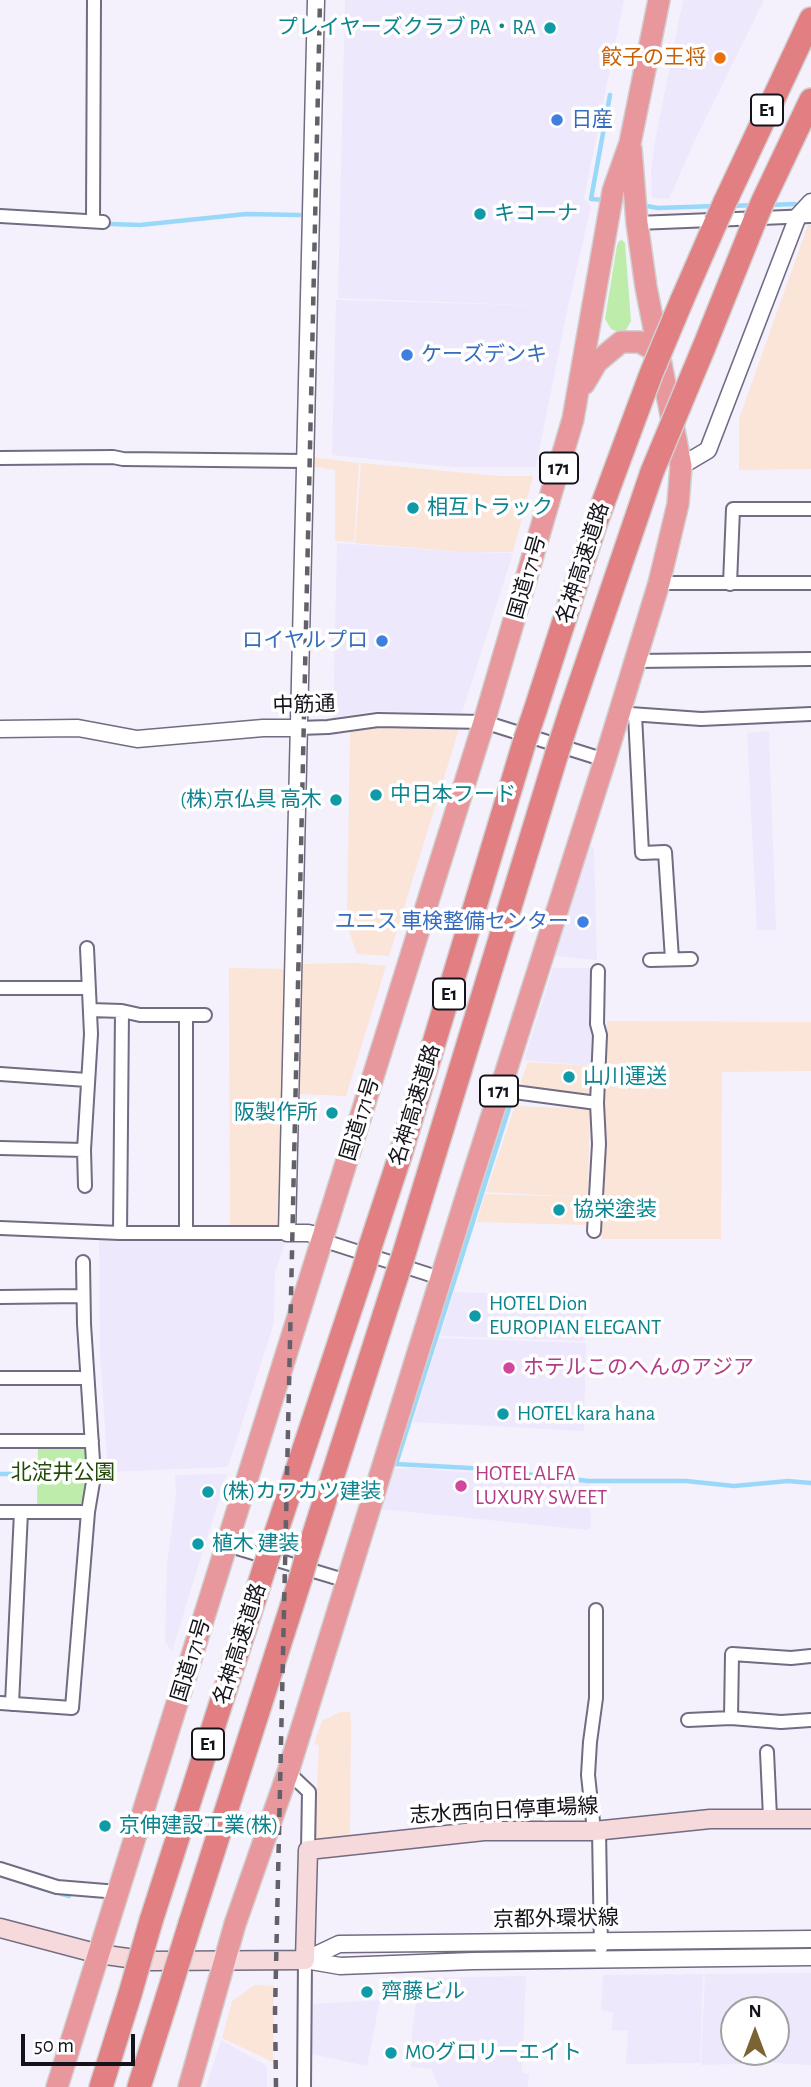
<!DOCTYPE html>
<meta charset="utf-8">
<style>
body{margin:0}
#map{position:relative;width:811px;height:2087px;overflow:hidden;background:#f4f1fc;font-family:"Alegreya Sans",sans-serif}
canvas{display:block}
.north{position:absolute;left:720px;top:1996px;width:70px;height:70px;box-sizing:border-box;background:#fff;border:2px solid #a1a0a3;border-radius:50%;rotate:0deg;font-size:19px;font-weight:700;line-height:28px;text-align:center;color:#14121a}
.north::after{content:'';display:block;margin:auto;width:24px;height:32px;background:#7c6334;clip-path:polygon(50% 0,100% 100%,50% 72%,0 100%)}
.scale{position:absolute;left:21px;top:2034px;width:114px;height:32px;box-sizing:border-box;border:4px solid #14121a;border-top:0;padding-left:9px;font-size:21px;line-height:24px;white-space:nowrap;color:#14121a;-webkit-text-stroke:5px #fff;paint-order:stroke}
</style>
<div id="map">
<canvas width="811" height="2087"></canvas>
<div class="north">N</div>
<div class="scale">50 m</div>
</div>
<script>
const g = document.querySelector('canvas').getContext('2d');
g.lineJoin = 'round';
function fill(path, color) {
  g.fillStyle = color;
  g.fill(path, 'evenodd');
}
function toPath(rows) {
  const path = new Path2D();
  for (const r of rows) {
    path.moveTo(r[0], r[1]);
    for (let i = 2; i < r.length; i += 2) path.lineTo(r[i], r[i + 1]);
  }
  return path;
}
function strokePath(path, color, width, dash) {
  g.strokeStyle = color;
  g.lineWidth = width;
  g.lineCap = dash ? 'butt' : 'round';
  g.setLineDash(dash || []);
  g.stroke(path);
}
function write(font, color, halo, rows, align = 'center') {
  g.font = font + ' "Alegreya Sans","Noto Sans JP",sans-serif';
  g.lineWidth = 7;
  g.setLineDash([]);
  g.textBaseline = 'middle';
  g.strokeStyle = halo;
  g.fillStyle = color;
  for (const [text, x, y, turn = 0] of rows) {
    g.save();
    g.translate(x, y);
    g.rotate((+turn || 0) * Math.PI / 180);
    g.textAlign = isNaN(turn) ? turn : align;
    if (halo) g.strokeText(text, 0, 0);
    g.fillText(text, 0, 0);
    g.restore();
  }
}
fill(toPath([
 [345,0,624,0,584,198,591,206,568,307,536,467,451,467,332,455,336,300,553,306,338,298],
 [683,0,764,0,695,140,669,199,652,198,651,170,655,141],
 [337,543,463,552,513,553,462,713,372,711,333,718],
 [769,731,776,930,757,930,747,733],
 [587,845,594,848,597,960,554,956],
 [553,968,595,968,593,1066,524,1060],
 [99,1240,286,1241,275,1273,274,1323,228,1467,108,1472,100,1352],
 [454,1292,587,1296,585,1341,440,1336],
 [439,1338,586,1343,584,1431,413,1422],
 [418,1468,589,1483,591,1528,587,1530,380,1509,394,1469],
 [227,1474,192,1586,172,1652,165,1642,167,1564,176,1495,175,1475],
 [811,1973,811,2065,772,2063,701,2065,705,1974],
 [776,2010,776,2052,734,2052,734,2010],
 [703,1974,700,2063,626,2064,628,2031,612,2030,613,2012,601,2010,603,1975],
 [526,1976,522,2072,529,2074,528,2087,439,2087,431,2069,411,2067,412,2032,419,1978],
 [380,2000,367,2066,311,2054,312,2004],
 [221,2040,267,2066,267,2087,206,2087]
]), '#eee8fc');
fill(toPath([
 [808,225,811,225,811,469,739,470,739,419],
 [310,457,359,463,354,542,335,541,335,470,310,466],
 [361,463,498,476,533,476,513,552,463,552,355,543],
 [375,728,459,729,389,956,357,954,347,925,350,732],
 [357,963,386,966,346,1096,298,1094,300,964],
 [229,968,287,969,281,1231,230,1231],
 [607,1021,811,1022,811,1071,722,1072,721,1239,602,1239],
 [528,1062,593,1066,591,1094,525,1088,521,1081],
 [515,1106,590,1109,587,1225,477,1222,485,1194,580,1197,486,1192],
 [340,1712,350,1712,351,1723,350,1837,314,1842,319,1745,314,1744,322,1721],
 [255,1985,274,1986,273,2062,222,2038,232,2001]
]), '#fbe4d8');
fill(toPath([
 [622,240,625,243,631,321,626,330,618,332,611,329,605,319,617,245,619,241],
 [38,1447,88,1447,87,1498,79,1505,37,1504]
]), '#beecaa');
strokePath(toPath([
 [604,200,591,199,610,95],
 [641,205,658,208,716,206],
 [770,205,795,204],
 [732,206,754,205],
 [110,224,140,225,246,214,299,215],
 [509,1108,396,1464,470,1468,589,1481,686,1481,734,1486,788,1481,811,1483],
 [0,1474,34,1474],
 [30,1885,69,1896]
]), '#9ad8fa', 4.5);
const minor = toPath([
 [0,216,103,222],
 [93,221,94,0],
 [637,223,811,216],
 [0,458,113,457,123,459,304,461],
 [659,583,811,583],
 [730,584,733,509,811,509],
 [635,661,811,659],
 [630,714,701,719,811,714],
 [635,715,642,853,665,852,672,959],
 [299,728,328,727,378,720,484,722,605,760],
 [650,960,691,959],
 [0,988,89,988],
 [90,1010,122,1011,120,1233],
 [122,1011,140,1015,205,1015],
 [0,1074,87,1080],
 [499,1090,597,1103],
 [0,1148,84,1150],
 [85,1186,84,1150,91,1034,87,948],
 [0,1228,120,1233,287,1233],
 [594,1231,599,1144,597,1103,600,1035,597,1024,598,971],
 [186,1233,186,1015],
 [323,1237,331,1243,440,1278],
 [0,1297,83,1296],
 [0,1378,87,1378],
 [0,1441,92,1441],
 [0,1512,88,1512],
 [227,1545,347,1581],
 [811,1656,791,1658,732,1654,731,1718,781,1722,811,1720],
 [0,1703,72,1708,88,1512,94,1476,84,1324,83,1262],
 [12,1704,21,1512],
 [688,1720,731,1718],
 [767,1752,770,1817],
 [288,1772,309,1792,308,1850],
 [599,1830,601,1948],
 [594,1831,588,1775,590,1742,596,1698,596,1610],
 [0,1869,57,1887,118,1892],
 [304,2087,305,1960]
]);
const tertiary = toPath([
 [316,0,287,1233,308,1233,323,1237],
 [681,466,708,450,798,216,811,202],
 [0,729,78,728,137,739,263,728,299,728],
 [305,1960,339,1944,811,1939],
 [305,1960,340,1966,473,1961,811,1957]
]);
const secondary = toPath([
 [0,1928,99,1954,149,1961,305,1960,308,1850,484,1831,594,1831,710,1819,811,1819]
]);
const trunk = toPath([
 [584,384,597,362,621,342,640,342,659,353],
 [57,2087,484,722,573,419,613,191,630,143,659,0],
 [189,2087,235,1924,288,1772,467,1194,605,760,659,583,678,504,681,466,646,287,637,223,631,149]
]);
const motorway = toPath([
 [763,201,811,100],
 [725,202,811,19],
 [682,300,716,222],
 [704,347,755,220],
 [571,710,652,472],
 [535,711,596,522,629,433],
 [370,1247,400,1156,525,740],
 [403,1257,557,753],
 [271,1548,365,1265],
 [306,1559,397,1275],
 [151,1921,265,1566],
 [190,1924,301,1577],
 [101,2087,130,1994],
 [139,2087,168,1995]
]);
strokePath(minor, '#726b82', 16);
strokePath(tertiary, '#726b82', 19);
strokePath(secondary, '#726b82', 21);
strokePath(trunk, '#d0d0d1', 24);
strokePath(motorway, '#d0d0d1', 26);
strokePath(minor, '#fff', 12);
strokePath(tertiary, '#fff', 16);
strokePath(secondary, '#f6d9da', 18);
strokePath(trunk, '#e8989c', 21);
strokePath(motorway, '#e27f83', 23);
strokePath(toPath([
 [276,2087,275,2012,320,0]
]), '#636069', 4.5, [9, 9]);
const motorwayBridge = toPath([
 [755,220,763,201],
 [716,222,725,202],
 [629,433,651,374,682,300],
 [652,472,704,347],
 [525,740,535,711],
 [557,753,571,710],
 [365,1265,370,1247],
 [397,1275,403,1257],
 [265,1566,271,1548],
 [301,1577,306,1559],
 [130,1994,151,1921],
 [168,1995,190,1924]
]);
strokePath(motorwayBridge, '#d0d0d1', 26, []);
strokePath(motorwayBridge, '#e27f83', 23);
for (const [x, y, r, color] of [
 [550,28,7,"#0f9aa8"],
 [720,58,7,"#e8710a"],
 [557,120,7,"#3f7fe0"],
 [480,214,7,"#0f9aa8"],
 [407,355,7,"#3f7fe0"],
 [413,508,7,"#0f9aa8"],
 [382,641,7,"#3f7fe0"],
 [376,795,7,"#0f9aa8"],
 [336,800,7,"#0f9aa8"],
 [583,922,7,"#3f7fe0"],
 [569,1077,7,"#0f9aa8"],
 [332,1113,7,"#0f9aa8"],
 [559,1210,7,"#0f9aa8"],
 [475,1316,7,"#0f9aa8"],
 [509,1368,7,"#d1479c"],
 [503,1414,7,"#0f9aa8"],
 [461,1486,7,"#d1479c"],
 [208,1492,7,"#0f9aa8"],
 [198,1544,7,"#0f9aa8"],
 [105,1826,7,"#0f9aa8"],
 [367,1992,7,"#0f9aa8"],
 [391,2053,7,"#0f9aa8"]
]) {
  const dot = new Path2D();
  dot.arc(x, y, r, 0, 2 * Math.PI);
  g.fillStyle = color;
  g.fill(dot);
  strokePath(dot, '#fff', 2.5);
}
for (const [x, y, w] of [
 [767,110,32],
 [559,468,38],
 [449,994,32],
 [499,1091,38],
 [208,1744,32]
]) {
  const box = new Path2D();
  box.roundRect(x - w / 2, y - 15.5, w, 31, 5);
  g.fillStyle = '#fff';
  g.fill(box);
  strokePath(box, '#14121a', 2);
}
write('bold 19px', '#14121a', null, [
 ["E1",767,110],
 ["171",559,468],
 ["E1",449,994],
 ["171",499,1091],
 ["E1",208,1744]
]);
write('21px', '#0d838f', '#fff', [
 ["プレイヤーズクラブ PA・RA",536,28,"right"],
 ["キコーナ",494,214],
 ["相互トラック",427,508],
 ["中日本フード",390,795],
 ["(株)京仏具 高木",322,800,"right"],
 ["山川運送",583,1077],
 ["阪製作所",318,1113,"right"],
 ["協栄塗装",573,1210],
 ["HOTEL Dion",489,1304],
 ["EUROPIAN ELEGANT",489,1328],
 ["HOTEL kara hana",517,1414],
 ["(株)カワカツ建装",222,1492],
 ["植木 建装",212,1544],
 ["京伸建設工業(株)",119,1826],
 ["齊藤ビル",381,1992],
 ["MOグロリーエイト",405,2053]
], 'left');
write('21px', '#c56008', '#fff', [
 ["餃子の王将",706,58]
], 'right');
write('21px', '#366cbe', '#fff', [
 ["日産",571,120],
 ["ケーズデンキ",421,355],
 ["ロイヤルプロ",368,641,"right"],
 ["ユニス 車検整備センター",569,922,"right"]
], 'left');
write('21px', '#14121a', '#fff', [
 ["名神高速道路",583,563,-72],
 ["国道171号",527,577,-74],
 ["中筋通",304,705,-2],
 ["名神高速道路",415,1105,-73],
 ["国道171号",360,1119,-73],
 ["名神高速道路",240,1644,-72],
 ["国道171号",191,1660,-73],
 ["志水西向日停車場線",504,1811,-3],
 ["京都外環状線",556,1919,-1]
]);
write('21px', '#b23c85', '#fff', [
 ["ホテルこのへんのアジア",523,1368],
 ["HOTEL ALFA",475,1474],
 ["LUXURY SWEET",475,1498]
], 'left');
write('21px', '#234b08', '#fff', [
 ["北淀井公園",63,1473]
]);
</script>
